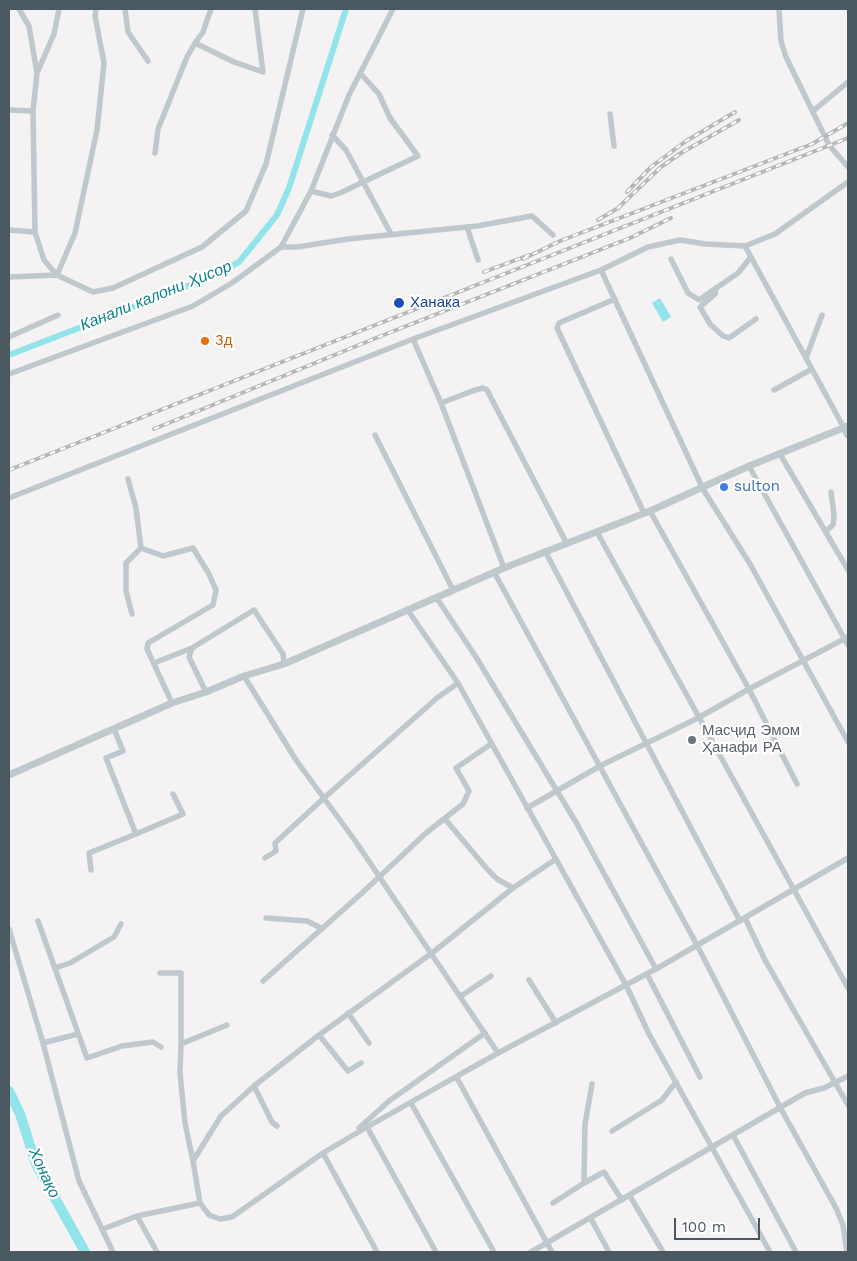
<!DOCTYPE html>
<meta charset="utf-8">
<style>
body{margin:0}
#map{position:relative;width:857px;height:1261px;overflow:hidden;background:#f4f2f2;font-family:"Work Sans",sans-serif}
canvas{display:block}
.frame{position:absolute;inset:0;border:10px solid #4a585f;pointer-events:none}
.scale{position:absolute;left:674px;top:1218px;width:86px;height:22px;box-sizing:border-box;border:2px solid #4a585f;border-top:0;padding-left:6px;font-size:15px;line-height:18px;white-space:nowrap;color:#4a585f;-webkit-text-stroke:4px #fff;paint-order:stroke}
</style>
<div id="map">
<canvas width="857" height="1261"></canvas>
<div class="frame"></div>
<div class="scale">100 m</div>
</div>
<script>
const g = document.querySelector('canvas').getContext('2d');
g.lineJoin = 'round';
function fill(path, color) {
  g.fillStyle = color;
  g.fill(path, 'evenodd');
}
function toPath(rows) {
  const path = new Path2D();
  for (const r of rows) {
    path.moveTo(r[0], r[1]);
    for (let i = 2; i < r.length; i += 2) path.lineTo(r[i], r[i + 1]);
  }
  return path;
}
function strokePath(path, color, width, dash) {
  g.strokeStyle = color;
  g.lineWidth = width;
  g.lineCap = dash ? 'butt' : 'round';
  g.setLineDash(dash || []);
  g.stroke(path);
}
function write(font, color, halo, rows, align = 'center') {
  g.font = font + ' "Work Sans",sans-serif';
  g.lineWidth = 4.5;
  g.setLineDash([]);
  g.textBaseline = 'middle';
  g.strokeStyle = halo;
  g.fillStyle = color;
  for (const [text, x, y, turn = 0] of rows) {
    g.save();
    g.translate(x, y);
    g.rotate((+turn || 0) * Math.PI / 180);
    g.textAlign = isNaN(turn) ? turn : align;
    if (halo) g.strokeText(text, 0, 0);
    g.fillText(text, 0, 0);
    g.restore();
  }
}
fill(toPath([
 [660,298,671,317,663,322,652,303]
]), '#91e4ea');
strokePath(toPath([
 [9,355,208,278,239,262,277,215,289,188,346,9]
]), '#91e4ea', 6);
strokePath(toPath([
 [9,1091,20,1114,36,1164,85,1252]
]), '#91e4ea', 10);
strokePath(toPath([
 [19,9,29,26,37,73,33,111,35,232,44,260,57,275,93,292,113,288,202,247,246,211,266,164,303,9],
 [125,9,128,32,148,61],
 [211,9,203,32,195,43,234,62,263,72,255,9],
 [779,9,781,41,786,57,829,145,848,167],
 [37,73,54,34,59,9],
 [9,110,33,111],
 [813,111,848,82],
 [610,114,614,146],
 [332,135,346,150,391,234],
 [155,153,158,129,187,57,195,43],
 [311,191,331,196,340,193,418,156,390,118,379,94,360,73],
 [467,227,478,260],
 [9,230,35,232],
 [281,247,297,247,348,239,477,226,532,216,553,235],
 [671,259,688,293,699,300,738,273,751,257],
 [601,270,703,489,750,564,848,742],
 [9,277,57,275,75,233,97,130,104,63,95,16,96,9],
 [716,288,715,294,700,307,710,324,723,336,729,338,756,319],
 [615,299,559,323,557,328,644,513],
 [9,337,58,315],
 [413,339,441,403,504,568],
 [806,358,822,315],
 [9,374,193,306,232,283,281,247,311,191,349,95,393,9],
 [774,390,812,369],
 [441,403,475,390,483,388,487,390,567,544],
 [844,428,745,246,775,234,848,182],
 [375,435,453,590],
 [780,454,848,570],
 [749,466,848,645],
 [128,479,136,508,141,548,163,556,193,548,209,574,216,590,213,605,148,643,147,649,172,703],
 [9,498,413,339,601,270,648,247,680,240,706,244,745,246],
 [650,511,749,689,797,784],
 [826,531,833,525,834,515,831,492],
 [597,532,848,988],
 [545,551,740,921],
 [494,572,697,945,781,1109,836,1208,843,1225,847,1252],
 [436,597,476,657,577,824,656,969],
 [407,609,458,683,626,985,649,1034,770,1252],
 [132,614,126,591,126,563,141,548],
 [192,648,189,657,206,692],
 [154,663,192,648,254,610,283,654,284,664],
 [244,676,296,760,356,842,498,1053],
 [114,729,123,751,106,758,136,834,183,814,173,794],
 [527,808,600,766,698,718,749,689,848,637],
 [445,819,488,870,497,879,513,888],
 [265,858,276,851,275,843,324,798,437,698,458,683],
 [91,870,89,853,136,834],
 [266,918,307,921,321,928],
 [745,918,765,960,848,1105],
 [38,921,87,1058,122,1046,153,1042,161,1047],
 [9,929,43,1043,79,1181,113,1252],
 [55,968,70,963,114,937,121,924],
 [160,973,181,973,181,1044],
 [647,974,700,1077],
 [529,980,556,1023],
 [263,981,362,893,426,833,463,804,469,791,456,768,491,744],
 [461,996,491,976],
 [348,1013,369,1043],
 [319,1035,348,1071,361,1063],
 [43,1043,78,1034],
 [457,1078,552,1252],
 [592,1084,585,1124,584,1183,604,1172,622,1200],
 [254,1086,272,1122,277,1126],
 [411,1103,494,1252],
 [367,1127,436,1252],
 [359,1128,389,1101,485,1033],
 [612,1131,662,1100,676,1082],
 [733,1135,796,1252],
 [323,1153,377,1252],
 [193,1161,185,1123,180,1073,181,1044,227,1025],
 [630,1196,663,1252],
 [200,1203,209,1215,220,1219,232,1217,323,1153,367,1127,498,1053,656,969,848,858],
 [553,1203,584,1183],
 [137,1216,157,1252],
 [591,1219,609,1252],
 [103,1229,137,1216,200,1203,193,1161,221,1116,254,1086,319,1035,432,953,513,888,556,859],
 [531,1252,805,1093,824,1088,848,1076]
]), '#bec8cd', 5.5);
strokePath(toPath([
 [844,428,848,435],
 [9,775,172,703,206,692,244,676,284,664,504,568,650,511,749,466,848,426]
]), '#bec8cd', 7);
const rail = toPath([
 [627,192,651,167,686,141,735,112],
 [598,220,618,208,661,167,681,153,739,120],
 [523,259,560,241,812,144,848,123],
 [484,272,529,255],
 [154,429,376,338,630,238,671,218],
 [9,470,848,138]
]);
strokePath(rail, '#b4b8bb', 4);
strokePath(rail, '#fff', 2, [5.5]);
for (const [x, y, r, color] of [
 [399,303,6,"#1a4fb4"],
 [205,341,5,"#e8710a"],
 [724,487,5,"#3f7fe0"],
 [692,740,5,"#6b7280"]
]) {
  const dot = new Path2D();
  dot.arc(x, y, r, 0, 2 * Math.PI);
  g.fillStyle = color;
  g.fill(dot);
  strokePath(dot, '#fff', 2);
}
write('15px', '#164399', '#fff', [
 ["Ханака",410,303]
], 'left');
write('15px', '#c56008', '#fff', [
 ["3д",215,341]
], 'left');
write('15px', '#366cbe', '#fff', [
 ["sulton",734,487]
], 'left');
write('15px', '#5b616d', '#fff', [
 ["Масҷид Эмом",702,731],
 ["Ҳанафи РА",702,748]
], 'left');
write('italic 16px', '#10838c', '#fff', [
 ["Канали калони Ҳисор",156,296,-22],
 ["Хонақо",44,1173,65]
]);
</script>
